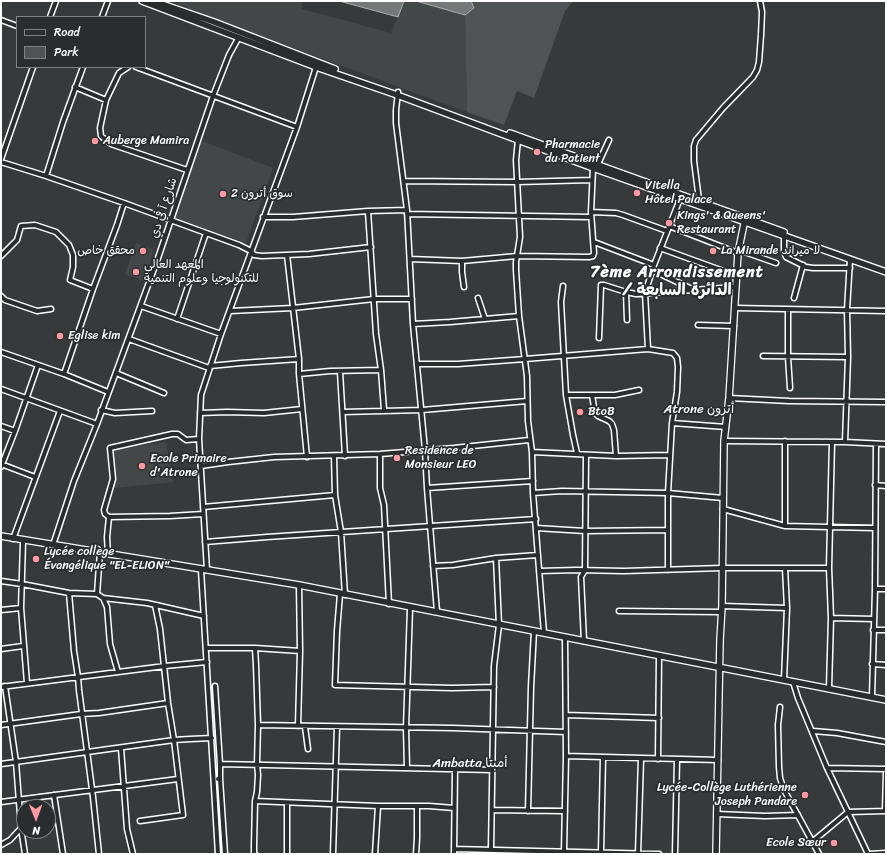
<!DOCTYPE html>
<meta charset="utf-8">
<style>
body{margin:0}
#map{position:relative;width:887px;height:855px;overflow:hidden;background:#373a3b;font-family:Sriracha,sans-serif}
canvas{display:block}
.frame{position:absolute;inset:0;border:2px solid #fff;pointer-events:none}
.legend{position:absolute;left:16px;top:16px;width:130px;height:52px;box-sizing:border-box;background:#2a2d2e;border:1px solid #7f8182;margin:0;padding:5px 7px;list-style:none;font-size:12px;color:#fff}
.legend li{display:flex;align-items:center;gap:8px;height:20px}
.legend b{width:20px;border:1px solid #7f8182}
.north{position:absolute;left:16px;top:799px;width:40px;height:40px;box-sizing:border-box;background:#2a2d2e;border:1px solid #7f8182;border-radius:50%;rotate:179deg;font-size:11px;font-weight:700;line-height:16px;text-align:center;color:#fff}
.north::after{content:'';display:block;margin:auto;width:14px;height:18px;background:#ff9aa2;clip-path:polygon(50% 0,100% 100%,50% 72%,0 100%)}
</style>
<div id="map">
<canvas width="887" height="855"></canvas>
<div class="frame"></div>
<ul class="legend">
<li><b style="height:5px;background:#2a2d2e"></b>Road</li>
<li><b style="height:11px;background:#505354"></b>Park</li>
</ul>
<div class="north">N</div>
</div>
<script>
const g = document.querySelector('canvas').getContext('2d');
g.lineJoin = 'round';
function fill(path, color) {
  g.fillStyle = color;
  g.fill(path, 'evenodd');
}
function toPath(rows) {
  const path = new Path2D();
  for (const r of rows) {
    path.moveTo(r[0], r[1]);
    for (let i = 2; i < r.length; i += 2) path.lineTo(r[i], r[i + 1]);
  }
  return path;
}
function strokePath(path, color, width, dash) {
  g.strokeStyle = color;
  g.lineWidth = width;
  g.lineCap = dash ? 'butt' : 'round';
  g.setLineDash(dash || []);
  g.stroke(path);
}
function write(font, color, halo, rows, align = 'center') {
  g.font = font + ' Sriracha,"Playpen Sans Arabic",sans-serif';
  g.lineWidth = 3.5;
  g.setLineDash([]);
  g.textBaseline = 'middle';
  g.strokeStyle = halo;
  g.fillStyle = color;
  for (const [text, x, y, turn = 0] of rows) {
    g.save();
    g.translate(x, y);
    g.rotate((+turn || 0) * Math.PI / 180);
    g.textAlign = isNaN(turn) ? turn : align;
    if (halo) g.strokeText(text, 0, 0);
    g.fillText(text, 0, 0);
    g.restore();
  }
}
fill(toPath([
 [178,1,302,1,302,9,391,33,404,1,416,1,465,15,467,112,199,13,177,4],
 [202,141,273,168,246,243,175,218,189,171],
 [136,243,154,250,144,281,125,274],
 [166,442,173,482,114,488,113,450]
]), '#444748');
fill(toPath([
 [471,1,573,1,565,11,534,98,517,91,504,125,467,112,465,15,474,8]
]), '#505354');
const water = toPath([
 [339,1,404,1,398,17,339,1],
 [416,1,471,1,474,8,465,15,416,1]
]);
fill(water, '#767879');
strokePath(water, '#adaeaf', 1);
strokePath(toPath([
 [212,696,217,776],
 [217,780,219,815],
 [219,818,222,854]
]), '#767879', 3.5);
const street = toPath([
 [50,17,56,1],
 [102,17,108,1],
 [1,20,17,26],
 [128,67,119,73,106,100,100,128,101,136,111,144,187,170],
 [136,67,297,127],
 [75,87,106,100],
 [398,92,396,110,396,123,407,210,413,324,425,450,427,488,437,612],
 [518,140,516,160,520,237,516,262,516,270,519,316,527,376,528,421,532,452,533,493,544,633],
 [1,159,33,67],
 [1,162,46,176,124,203,239,245,251,251,254,255,262,256,309,254,371,247],
 [598,164,609,140],
 [46,176,63,122,83,67],
 [404,181,517,182,592,180],
 [699,200,694,161,694,146,696,140,723,108,753,77,757,70,759,62,761,35,762,12,760,1],
 [368,211,376,334,381,370,384,410],
 [591,212,616,213,623,215,667,231],
 [407,214,591,217],
 [263,217,293,217,368,211,407,210],
 [669,226,738,253],
 [784,236,784,252,786,257,806,267,813,268,850,268],
 [594,242,654,265],
 [660,248,737,276],
 [739,250,776,263],
 [287,255,299,359,299,374,307,457],
 [1,256,17,240,21,226,35,225,56,232,69,245,73,255,73,267,70,280,93,289],
 [410,259,462,261,517,256,589,257,593,256,594,253,591,212,593,168],
 [462,261,462,272,464,287],
 [652,270,694,290],
 [563,286,561,302,566,395,573,435,577,453],
 [626,292,627,320],
 [1,296,5,300,37,311,51,309],
 [478,298,485,319],
 [794,298,803,265],
 [141,306,221,334],
 [735,308,886,311],
 [788,310,788,357,790,388],
 [230,311,293,308,374,299,412,299],
 [177,319,206,233],
 [413,324,450,322,519,316],
 [698,325,734,326],
 [599,338,601,285,604,285,626,292,636,294,736,287],
 [129,339,209,368],
 [648,349,645,293,654,265,680,199],
 [1,352,64,374,108,392],
 [763,356,848,357],
 [417,364,458,364,525,359,648,349,673,353,677,358,678,367,677,392,672,423,668,493,668,570],
 [210,366,241,363,299,359],
 [340,372,345,456],
 [116,373,164,393],
 [64,374,93,289,117,225,124,203],
 [299,374,330,371,381,370],
 [1,389,97,424],
 [566,395,615,395,639,390],
 [592,395,595,413,598,416,609,421,612,424,614,430,616,456],
 [729,398,789,401,886,402],
 [101,410,115,413,152,411],
 [343,412,422,410,527,401],
 [200,413,227,412,264,413,302,409],
 [672,423,726,427],
 [1,426,15,431],
 [199,439,186,440,178,434,172,434,110,448,113,479,104,510,105,514,109,517,170,516,203,514],
 [724,441,845,442,886,444],
 [845,442,848,357,847,310,850,259],
 [532,452,616,456,670,455],
 [380,454,380,488,384,505,389,604],
 [334,456,335,495,341,532,345,595],
 [1,464,35,477],
 [201,466,228,462,274,457,380,454,454,448,529,440],
 [1,467,15,431,38,365],
 [875,485,886,486],
 [427,488,533,481],
 [533,493,562,491,668,493,723,498],
 [203,507,335,495],
 [723,509,785,526,875,528],
 [785,526,785,441],
 [536,528,585,531,668,530],
 [13,539,60,411],
 [23,541,21,608,27,683],
 [205,542,267,537,536,519],
 [53,545,74,481,97,424,158,258,213,96,229,55,239,37],
 [108,554,107,537,109,517],
 [433,566,453,565,496,558,538,555],
 [201,570,218,854],
 [207,570,199,439,201,395,221,334,297,127,316,67],
 [539,571,577,570,624,571,722,568,829,568],
 [1,581,22,584,69,593,97,594,103,598,147,603,204,616],
 [875,589,886,589],
 [69,593,74,651,78,677,79,690,93,797,99,854],
 [97,594,100,552],
 [340,594,337,631,335,685,452,688,494,687],
 [103,598,107,607,110,644,118,672],
 [722,606,787,608],
 [1,610,21,608],
 [619,611,721,612],
 [831,618,874,619],
 [873,630,886,630],
 [584,641,581,577,585,570,586,455],
 [206,648,255,648,300,651],
 [255,648,256,665,258,725,257,764,258,775,257,792,255,801,254,846,254,853,255,854],
 [1,649,23,646],
 [872,664,886,665],
 [784,680,787,608,785,568],
 [793,682,798,698,827,768,868,854],
 [5,686,16,762,21,828,25,854],
 [215,686,220,764],
 [1,687,165,666,207,662],
 [829,688,831,618,829,568,832,442],
 [872,697,875,589,876,444],
 [780,707,778,725,779,767,780,778,784,790,819,854],
 [566,715,659,718],
 [1,725,81,714,99,713,168,703],
 [258,725,453,728,566,732],
 [298,726,300,651,299,585],
 [305,727,308,749],
 [813,731,837,733,886,742],
 [121,748,127,829,133,854],
 [566,756,718,760],
 [658,759,659,656],
 [1,764,174,740,190,739,212,738],
 [407,768,406,728,410,608],
 [827,768,886,769],
 [218,779,220,779,225,854],
 [220,779,220,764,492,770],
 [54,795,63,854],
 [255,801,378,806,429,806,454,808],
 [1,802,178,779],
 [492,810,565,811],
 [528,811,531,687,534,631],
 [885,811,886,773],
 [717,814,765,816,798,815],
 [140,821,183,815,174,740,168,703,160,629,155,605],
 [812,842,848,812,886,811],
 [1,845,10,840,21,828],
 [454,849,659,854],
 [491,849,494,666,499,625,496,558],
 [564,851,566,756,565,637],
 [601,852,603,757],
 [287,854,287,803],
 [333,854,337,727],
 [375,854,378,806],
 [416,854,417,838,417,806],
 [454,854,455,769],
 [638,854,641,758],
 [675,854,677,759],
 [869,854,886,853]
]);
const secondary = toPath([
 [142,1,316,67,397,95,593,168,886,272],
 [153,1,214,22,335,69],
 [510,133,784,232],
 [1,536,299,585,886,700],
 [716,854,720,640,722,606,724,441,729,398,738,253,745,219]
]);
strokePath(street, '#fff', 7);
strokePath(secondary, '#fff', 8);
strokePath(street, '#2a2d2e', 4);
strokePath(secondary, '#2a2d2e', 5.5);
for (const [x, y, r, color] of [
 [95,141,4,"#ff9aa2"],
 [537,152,4,"#ff9aa2"],
 [637,193,4,"#ff9aa2"],
 [223,194,4,"#ff9aa2"],
 [669,223,4,"#ff9aa2"],
 [143,251,4,"#ff9aa2"],
 [713,251,4,"#ff9aa2"],
 [136,272,4,"#ff9aa2"],
 [60,336,4,"#ff9aa2"],
 [580,412,4,"#ff9aa2"],
 [397,458,4,"#ff9aa2"],
 [142,466,4,"#ff9aa2"],
 [36,559,4,"#ff9aa2"],
 [805,795,4,"#ff9aa2"],
 [834,843,4,"#ff9aa2"]
]) {
  const dot = new Path2D();
  dot.arc(x, y, r, 0, 2 * Math.PI);
  g.fillStyle = color;
  g.fill(dot);
  strokePath(dot, '#2a2d2e', 1.5);
}
write('12px', '#fff', '#2a2d2e', [
 ["Auberge Mamira",103,141],
 ["Pharmacie",545,145],
 ["du Patient",545,159],
 ["Vitella",645,186],
 ["Hôtel Palace",645,200],
 ["سوق أترون 2",231,194],
 ["Kings' & Queens'",677,216],
 ["Restaurant",677,230],
 ["محقق خاص",135,251,"right"],
 ["La Mirande لا ميراند",721,251],
 ["المعهد العالي",144,265],
 ["للتكنولوجيا وعلوم التنمية",144,279],
 ["Eglise kim",68,336],
 ["BtoB",588,412],
 ["Residence de",405,451],
 ["Monsieur LEO",405,465],
 ["Ecole Primaire",150,459],
 ["d'Atrone",150,473],
 ["Lycée collège",44,552],
 ["Évangélique \"EL-ELION\"",44,566],
 ["Lycée-Collège Luthérienne",797,788,"right"],
 ["Joseph Pandare",797,802,"right"],
 ["Ecole Sœur",826,843,"right"]
], 'left');
write('12px', '#fff', '#2a2d2e', [
 ["شارع آ في دي",164,208,-72]
]);
write('13px', '#fff', '#2a2d2e', [
 ["Atrone أترون",699,410],
 ["Ambatta أمبتا",470,764]
]);
g.letterSpacing = '1px';
write('bold 16px', '#fff', '#2a2d2e', [
 ["7ème Arrondissement",677,273],
 ["/ الدائرة السابعة",677,291]
]);
g.letterSpacing = '0px';
</script>
